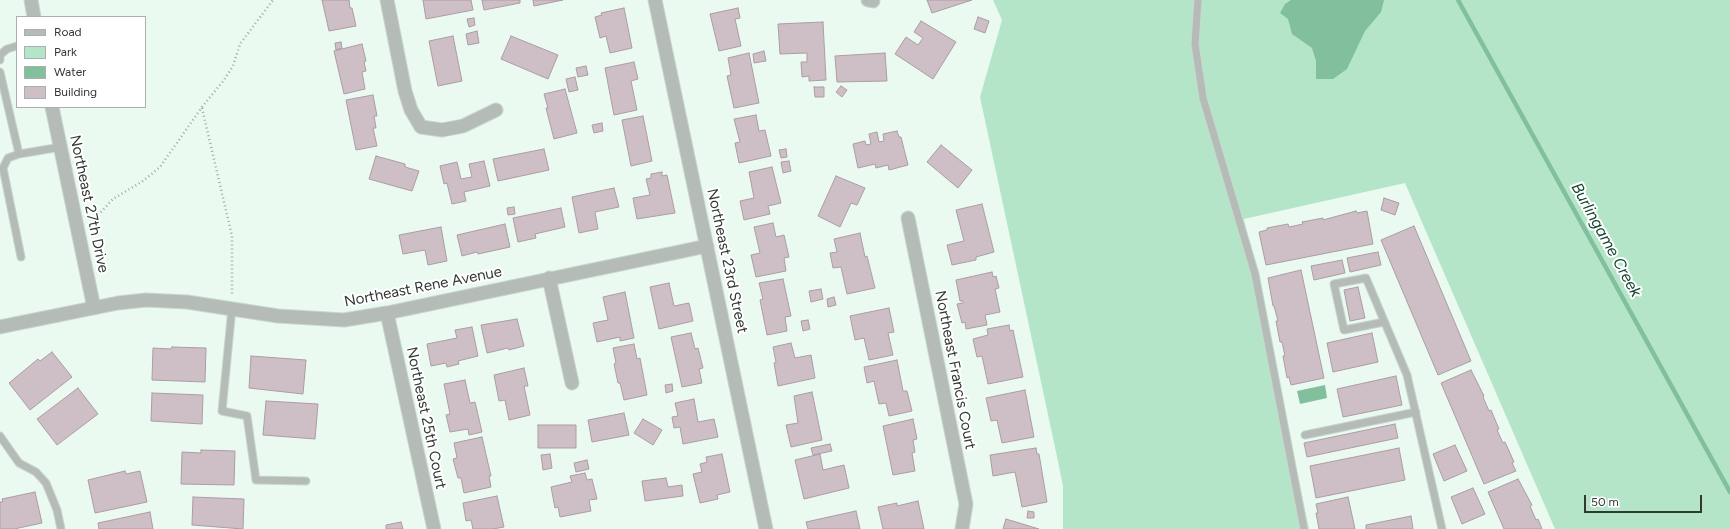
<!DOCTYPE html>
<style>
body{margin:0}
#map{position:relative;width:1730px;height:529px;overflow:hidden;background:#eafaf1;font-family:Figtree,sans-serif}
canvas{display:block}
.legend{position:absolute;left:16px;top:16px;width:130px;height:92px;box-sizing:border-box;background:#fff;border:1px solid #adafae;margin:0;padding:5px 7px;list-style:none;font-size:12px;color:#323834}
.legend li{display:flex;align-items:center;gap:8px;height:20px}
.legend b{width:20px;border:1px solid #adafae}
.scale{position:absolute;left:1584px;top:495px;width:118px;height:18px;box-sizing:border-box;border:2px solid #323834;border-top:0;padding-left:5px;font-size:12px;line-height:14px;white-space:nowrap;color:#323834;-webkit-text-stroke:3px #fff;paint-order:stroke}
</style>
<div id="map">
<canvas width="1730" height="529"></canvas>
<ul class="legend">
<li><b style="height:5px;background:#b5bbb7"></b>Road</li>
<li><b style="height:11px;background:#b5e5c9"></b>Park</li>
<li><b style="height:11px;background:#81bf9d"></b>Water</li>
<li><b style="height:11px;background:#cebec5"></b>Building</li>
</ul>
<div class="scale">50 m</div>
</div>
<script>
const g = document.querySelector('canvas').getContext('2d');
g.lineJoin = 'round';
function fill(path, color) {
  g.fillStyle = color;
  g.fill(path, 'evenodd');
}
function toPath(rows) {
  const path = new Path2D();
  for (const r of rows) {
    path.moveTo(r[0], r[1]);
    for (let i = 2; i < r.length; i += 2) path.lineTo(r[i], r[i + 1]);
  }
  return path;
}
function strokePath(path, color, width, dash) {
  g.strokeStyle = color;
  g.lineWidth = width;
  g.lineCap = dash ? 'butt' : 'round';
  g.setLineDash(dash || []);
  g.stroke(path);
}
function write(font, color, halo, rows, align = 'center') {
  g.font = font + ' Figtree,sans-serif';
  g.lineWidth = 4;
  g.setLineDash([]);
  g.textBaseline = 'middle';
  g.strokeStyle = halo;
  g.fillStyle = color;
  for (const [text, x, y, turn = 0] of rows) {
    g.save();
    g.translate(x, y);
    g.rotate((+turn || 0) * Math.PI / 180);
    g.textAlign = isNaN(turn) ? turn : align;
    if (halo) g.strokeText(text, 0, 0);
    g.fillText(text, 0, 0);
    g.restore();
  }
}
fill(toPath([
 [993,0,1730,0,1730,529,1555,529,1405,183,1244,219,1309,529,1063,529,1063,486,1056,452,980,97,1002,20]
]), '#b5e5c9');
fill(toPath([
 [1291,0,1384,0,1381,12,1365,31,1347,69,1333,79,1316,79,1316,61,1312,48,1292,34,1288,19,1280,13,1285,4],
 [1325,385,1327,398,1300,404,1297,391]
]), '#81bf9d');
strokePath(toPath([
 [1458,0,1730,492]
]), '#81bf9d', 4.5);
const building = toPath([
 [322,0,349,0,350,8,352,8,356,26,329,31,322,0],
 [423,0,471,0,473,10,426,19,423,0],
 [482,0,520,0,520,3,484,10,482,0],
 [533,0,563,0,534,6,533,0],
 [927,0,972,0,932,13,927,0],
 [624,8,632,48,610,53,606,36,600,38,595,17,602,15,601,13,624,8],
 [738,8,740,18,735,19,741,46,719,51,710,14,738,8],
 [978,17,989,21,985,33,974,29,978,17],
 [474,18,475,25,469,27,467,19,474,18],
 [921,21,956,42,933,79,895,54,906,37,918,45,923,38,914,32,921,21],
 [823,22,826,80,809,81,809,76,802,77,801,62,807,62,807,53,780,54,778,24,823,22],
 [477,31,479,43,468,45,466,34,477,31],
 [453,36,462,81,438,86,429,41,453,36],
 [511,36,558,55,548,79,501,59,511,36],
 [341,42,342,48,336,50,335,43,341,42],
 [362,44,366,61,364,62,366,71,362,72,365,89,344,94,334,51,362,44],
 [764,51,766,61,754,63,753,54,764,51],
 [749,53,759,103,734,108,727,76,731,75,728,58,749,53],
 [885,53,887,81,837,82,835,56,885,53],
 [634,62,638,79,631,81,637,110,614,115,605,68,634,62],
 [586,66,588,75,578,77,576,68,586,66],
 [575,77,578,90,569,92,566,79,575,77],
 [841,86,847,90,842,97,836,92,841,86],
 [814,87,824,87,824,97,815,97,814,87],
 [565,89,577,133,554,139,546,108,548,108,544,94,565,89],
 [373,95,377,116,374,116,376,128,373,128,377,146,356,150,346,100,373,95],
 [756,115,759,131,765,130,771,156,739,163,735,143,740,142,734,119,756,115],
 [643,116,652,161,631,166,622,120,643,116],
 [602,123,603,131,594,133,592,125,602,123],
 [897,131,899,137,901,137,908,165,889,170,888,165,876,168,875,164,858,168,853,144,865,141,866,145,871,144,869,134,877,132,879,142,884,141,883,134,897,131],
 [941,145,972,170,958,188,927,162,941,145],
 [544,149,549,170,498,181,493,159,544,149],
 [786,149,787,157,781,158,779,150,786,149],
 [376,156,405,164,405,167,419,171,412,191,369,179,376,156],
 [484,161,490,186,464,192,466,201,452,204,447,183,444,184,440,166,457,162,461,179,472,177,469,164,484,161],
 [789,161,791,171,783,173,781,162,789,161],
 [772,167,781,203,768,206,770,214,744,220,740,201,754,198,749,172,772,167],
 [662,172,662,176,667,175,675,213,637,219,633,198,650,195,646,179,651,178,651,174,662,172],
 [836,176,865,188,857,205,851,203,840,227,818,216,836,176],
 [614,188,619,207,595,212,598,229,579,233,572,197,614,188],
 [1384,198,1399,203,1395,215,1381,210,1384,198],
 [982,204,994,252,976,257,976,260,952,265,947,245,964,241,956,210,982,204],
 [514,207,515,214,508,215,507,208,514,207],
 [561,208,565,227,535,234,536,238,518,242,513,218,561,208],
 [1356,211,1357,213,1367,211,1373,244,1266,265,1259,232,1267,230,1267,228,1288,224,1289,227,1303,224,1302,222,1323,218,1323,220,1356,211],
 [773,223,776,237,784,235,789,257,784,258,786,271,756,277,751,255,760,253,754,227,773,223],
 [505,224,510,247,478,254,477,252,462,256,457,235,505,224],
 [1414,226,1471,361,1438,375,1381,240,1414,226],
 [441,227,447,261,428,265,425,250,403,254,399,235,441,227],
 [860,233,865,257,867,256,875,288,847,294,841,267,833,268,830,253,837,252,834,239,860,233],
 [1378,252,1381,265,1350,272,1347,258,1378,252],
 [1342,260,1345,273,1314,280,1311,266,1342,260],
 [1301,270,1324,378,1291,385,1289,377,1287,378,1283,356,1285,356,1282,342,1280,342,1276,321,1278,321,1274,306,1273,306,1268,278,1301,270],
 [992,272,993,277,996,276,999,288,995,289,1000,312,985,315,987,325,966,329,965,322,962,323,957,304,963,303,963,301,960,301,956,280,992,272],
 [783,279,791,316,785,317,787,331,767,335,760,300,763,299,759,283,783,279],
 [669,283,674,306,689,303,693,321,659,329,650,287,669,283],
 [1358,287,1365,318,1350,321,1344,290,1358,287],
 [821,289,823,299,811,302,809,291,821,289],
 [625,292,634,338,620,341,620,337,597,342,593,323,608,320,603,297,625,292],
 [834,297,836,305,828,307,827,299,834,297],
 [889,308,894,332,888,333,893,355,869,360,864,338,855,340,850,316,889,308],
 [517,319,524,346,509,350,508,348,487,353,481,325,517,319],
 [808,320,810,329,803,331,801,321,808,320],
 [1009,325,1010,331,1013,330,1023,377,988,384,982,356,977,357,973,339,988,335,987,329,1009,325],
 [472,327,478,356,458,361,459,364,447,367,446,363,431,366,427,344,457,338,455,330,472,327],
 [691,333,695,349,698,348,703,368,699,369,702,383,682,387,671,337,691,333],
 [1372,333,1378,362,1333,372,1327,343,1372,333],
 [791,343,795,358,811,355,815,378,778,386,774,363,776,362,773,347,791,343],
 [634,344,637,359,640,358,647,395,624,400,620,383,618,383,614,364,616,363,613,348,634,344],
 [172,347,206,348,205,382,152,380,153,348,171,349,172,347],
 [52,352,72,377,30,410,9,383,38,359,40,361,52,352],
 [251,356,306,360,303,394,249,388,251,356],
 [897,360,903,391,907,391,912,411,889,416,886,403,879,404,874,381,867,383,864,367,897,360],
 [524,368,528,386,524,386,530,415,509,420,505,400,499,401,494,375,524,368],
 [1471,370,1484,396,1483,397,1489,411,1491,410,1499,429,1497,430,1503,443,1505,442,1514,462,1512,463,1516,471,1484,484,1441,383,1471,370],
 [1396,376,1402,405,1343,417,1337,389,1396,376],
 [465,380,470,403,475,402,482,432,469,435,468,429,450,432,446,415,450,414,444,384,465,380],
 [672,384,673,391,666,393,665,385,672,384],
 [78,388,98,414,57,445,37,419,78,388],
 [1025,390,1034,437,1002,443,997,420,991,421,986,398,1025,390],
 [812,392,822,440,791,447,786,425,798,423,794,396,812,392],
 [152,393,203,395,202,424,151,421,152,393],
 [694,399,698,422,714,419,718,437,683,444,680,427,674,428,672,417,678,416,675,403,694,399],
 [266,401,318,404,315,439,263,435,266,401],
 [624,413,629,435,592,442,588,420,624,413],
 [643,419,662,430,653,445,634,433,643,419],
 [913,419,917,439,913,440,915,452,912,453,915,471,893,475,883,426,913,419],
 [1395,424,1398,438,1307,457,1304,443,1395,424],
 [538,425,576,425,576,448,538,448,538,425],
 [482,437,491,476,489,476,491,487,464,493,461,478,458,478,453,459,457,458,454,443,482,437],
 [830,444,832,451,813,455,811,448,830,444],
 [1455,445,1467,471,1444,481,1433,454,1455,445],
 [1036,448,1037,454,1039,454,1047,502,1022,507,1015,472,993,476,990,455,1036,448],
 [1399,448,1405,480,1316,498,1310,466,1399,448],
 [201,450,235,451,234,485,181,484,182,452,201,453,201,450],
 [550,454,552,468,543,470,541,455,550,454],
 [722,454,730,492,717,495,718,499,700,503,693,474,702,472,700,464,707,462,706,457,722,454],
 [820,454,823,470,844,465,849,488,804,499,795,460,820,454],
 [587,460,589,469,576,472,574,463,587,460],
 [125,471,126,474,140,471,147,502,95,513,88,480,125,471],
 [585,473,587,480,592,479,597,499,589,500,591,511,560,517,558,507,555,508,551,487,572,482,570,476,585,473],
 [666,478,668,487,682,485,683,496,645,501,642,481,666,478],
 [1518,479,1532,505,1530,506,1536,520,1538,519,1542,529,1504,529,1488,492,1518,479],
 [1473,488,1485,514,1462,524,1451,497,1473,488],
 [35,492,42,523,14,529,0,529,0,502,3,502,2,499,35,492],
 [497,496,504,527,493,529,473,529,471,520,466,521,463,503,497,496],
 [193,497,244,499,243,529,192,525,193,497],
 [1348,497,1355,529,1319,529,1316,513,1318,513,1316,504,1348,497],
 [918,501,924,529,883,529,878,507,897,503,897,506,918,501],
 [856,511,860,529,808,529,806,522,856,511],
 [1028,511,1034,512,1034,518,1027,518,1028,511],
 [150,512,153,529,99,529,98,523,150,512],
 [1411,516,1413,529,1366,529,1366,525,1411,516],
 [1006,519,1039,529,1003,529,1006,519],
 [401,522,403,529,386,529,386,525,401,522]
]);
fill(building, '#cebec5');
strokePath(building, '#ac9ca3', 1);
const service = toPath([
 [1198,0,1195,44,1203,98,1255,274,1304,529],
 [0,60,0,55,7,49,17,46],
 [0,72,19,154],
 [21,257,3,168,8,158,19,154,61,147],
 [232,308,222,411,247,416,256,480,306,481],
 [1384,322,1344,330,1334,284,1366,278,1407,375,1442,529],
 [1305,435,1416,412],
 [0,436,19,463,36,472,46,483,57,510,61,529]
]);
const minor = toPath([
 [31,0,34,17],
 [387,0,405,91,411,110,421,127,442,130,463,126,496,110],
 [655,0,766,529],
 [868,0,873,1],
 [52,107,94,308],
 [908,218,966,504,962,529],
 [549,278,572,383],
 [387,313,434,529],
 [0,327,118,303,146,300,187,302,278,316,344,320,387,313,707,246]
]);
strokePath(service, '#c9d7cf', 9);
strokePath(minor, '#c9d7cf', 15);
strokePath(toPath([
 [202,108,232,236,232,296],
 [90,224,113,199,143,181,160,167,202,107,224,80,233,66,240,44,273,0]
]), '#9eaaa3', 2.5, [1, 3]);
strokePath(service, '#b5bbb7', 7);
strokePath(minor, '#b5bbb7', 13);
write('15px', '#323834', '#fff', [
 ["Northeast 27th Drive",89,204,78],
 ["Northeast 23rd Street",727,261,78],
 ["Northeast Rene Avenue",423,287,-11],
 ["Northeast Francis Court",955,370,79],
 ["Northeast 25th Court",426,418,78]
]);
write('italic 16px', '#14452f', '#fff', [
 ["Burlingame Creek",1606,240,61]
]);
</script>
